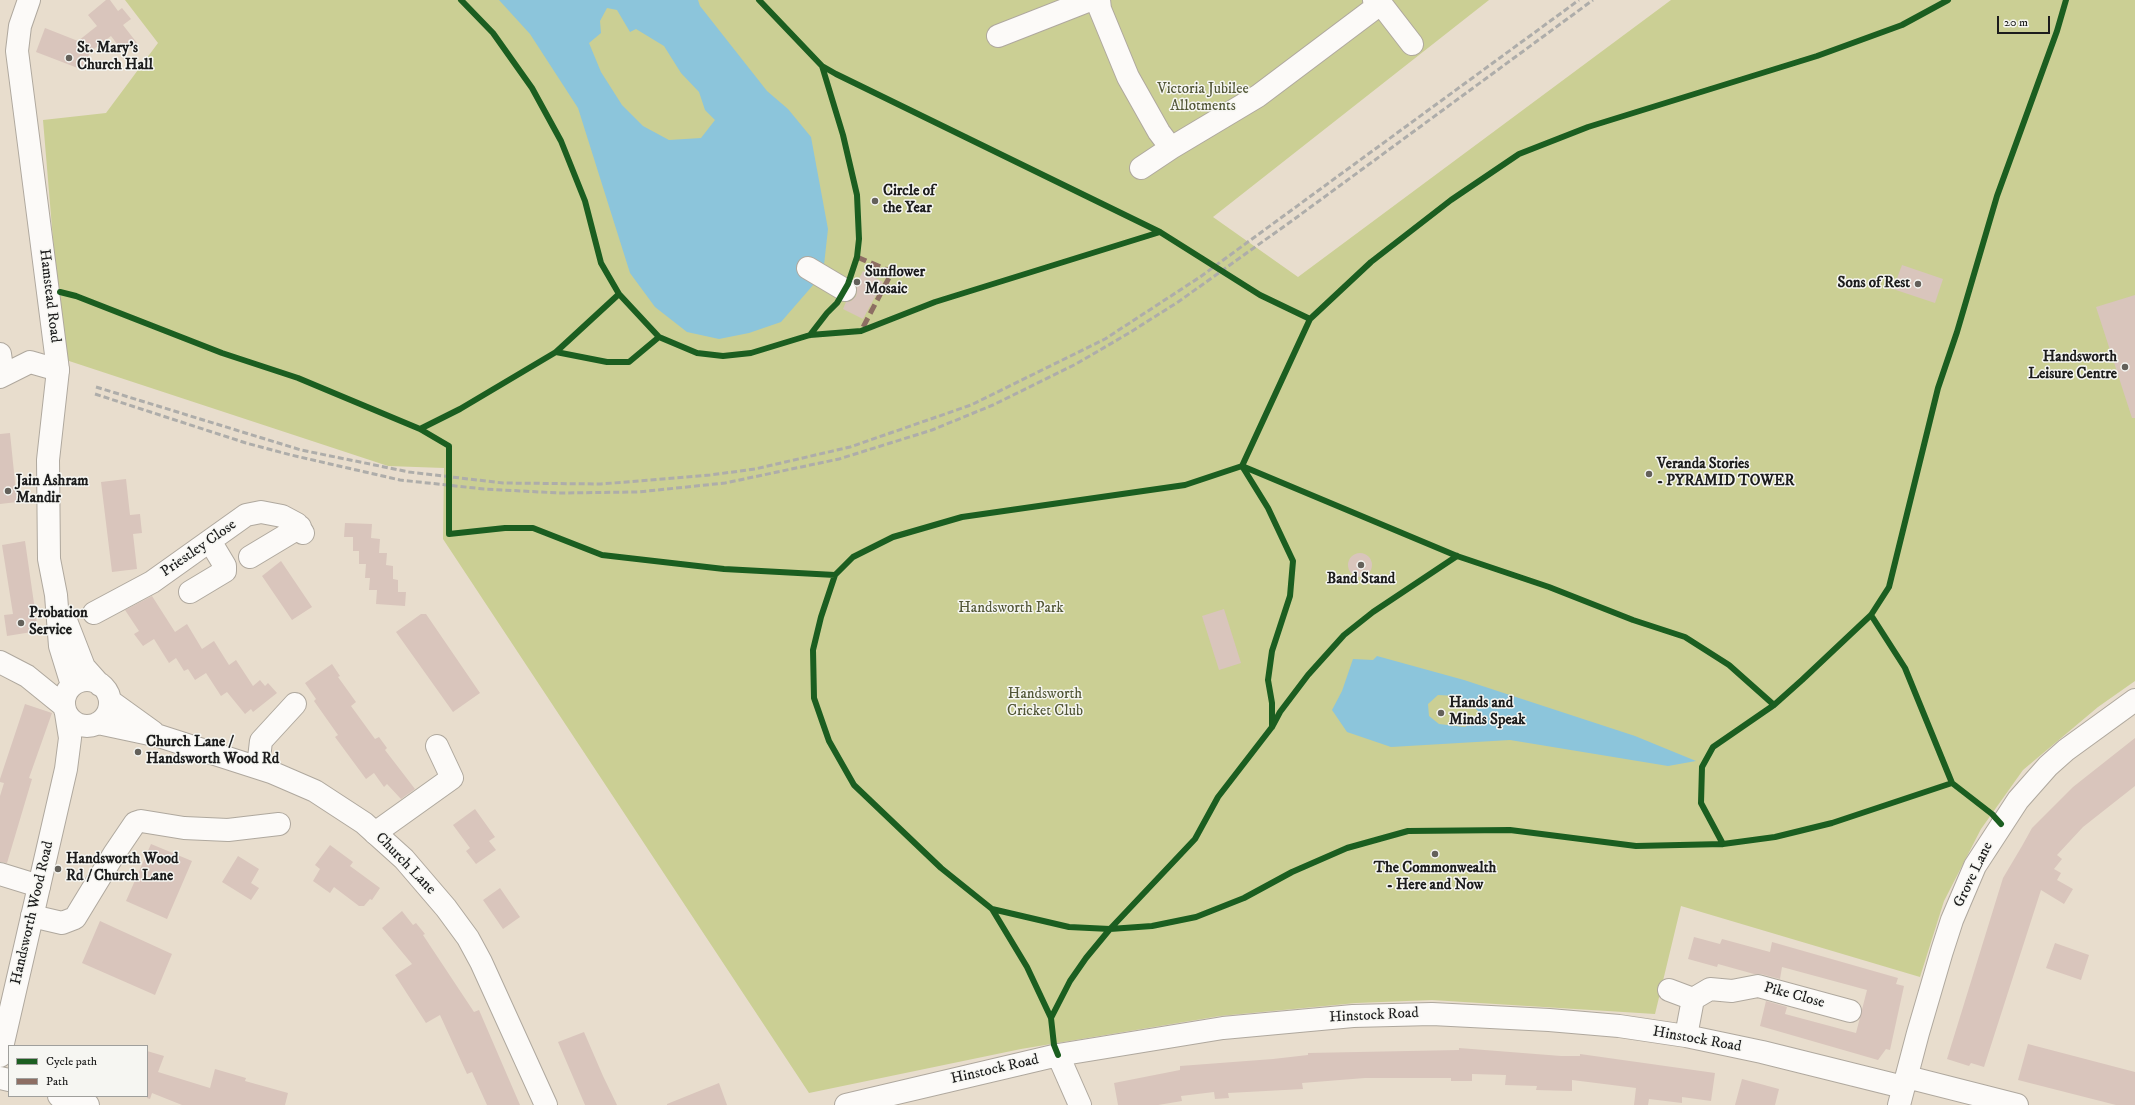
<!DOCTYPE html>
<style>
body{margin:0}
#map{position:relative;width:2135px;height:1105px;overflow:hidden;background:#e8ddcd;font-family:"IM FELL DW Pica",serif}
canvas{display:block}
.legend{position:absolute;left:8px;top:1045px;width:140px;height:52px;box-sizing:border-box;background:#f6f6f2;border:1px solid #9f9f9c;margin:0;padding:5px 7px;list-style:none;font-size:12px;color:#1c1c1c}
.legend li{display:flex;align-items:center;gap:8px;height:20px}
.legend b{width:20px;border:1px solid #9f9f9c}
.scale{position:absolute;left:1997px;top:16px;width:53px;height:18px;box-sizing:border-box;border:2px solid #1c1c1c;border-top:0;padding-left:5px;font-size:12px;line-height:14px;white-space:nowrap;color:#1c1c1c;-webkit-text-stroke:3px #f6f6f2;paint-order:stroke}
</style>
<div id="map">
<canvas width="2135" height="1105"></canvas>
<ul class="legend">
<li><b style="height:5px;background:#1b5e20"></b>Cycle path</li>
<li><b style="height:5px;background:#8d6e63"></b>Path</li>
</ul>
<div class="scale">20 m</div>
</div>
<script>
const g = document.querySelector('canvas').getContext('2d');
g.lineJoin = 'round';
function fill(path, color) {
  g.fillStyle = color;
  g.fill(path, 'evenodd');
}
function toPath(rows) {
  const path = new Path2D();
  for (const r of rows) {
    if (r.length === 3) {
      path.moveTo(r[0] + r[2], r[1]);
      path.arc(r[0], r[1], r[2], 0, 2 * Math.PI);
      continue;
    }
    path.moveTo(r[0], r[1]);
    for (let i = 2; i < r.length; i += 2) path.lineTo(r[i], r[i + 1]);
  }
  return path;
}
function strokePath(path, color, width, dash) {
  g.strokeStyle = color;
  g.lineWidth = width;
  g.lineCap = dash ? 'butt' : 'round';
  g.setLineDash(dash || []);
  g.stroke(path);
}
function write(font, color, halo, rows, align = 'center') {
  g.font = font + ' "IM FELL DW Pica",serif';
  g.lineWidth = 3;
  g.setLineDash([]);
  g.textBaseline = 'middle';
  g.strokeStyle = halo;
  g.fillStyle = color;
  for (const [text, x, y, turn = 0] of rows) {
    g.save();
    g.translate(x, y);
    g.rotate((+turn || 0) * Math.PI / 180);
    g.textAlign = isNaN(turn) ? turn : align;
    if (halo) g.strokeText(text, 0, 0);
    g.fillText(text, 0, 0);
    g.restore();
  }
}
fill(toPath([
 [125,0,1489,0,1213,217,1298,277,1671,0,2135,0,2135,681,2098,707,2023,770,1981,829,1944,901,1920,977,1681,906,1655,1014,1432,1000,1356,1003,1220,1016,1021,1049,809,1093,443,539,444,468,388,466,63,359,43,120,106,113,158,43]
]), '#cbcf94');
fill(toPath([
 [499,0,698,0,700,6,767,91,788,109,811,137,828,229,824,265,814,284,781,322,749,333,719,339,687,332,655,307,630,273,578,108,530,34],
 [607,8,617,10,630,32,636,29,664,46,681,73,699,92,705,110,715,120,701,138,669,140,643,126,622,105,601,72,589,43,601,33,600,21],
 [1377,656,1464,680,1635,736,1696,761,1668,766,1510,740,1391,747,1347,732,1332,710,1342,691,1353,659,1373,660],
 [1438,695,1456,696,1469,703,1478,711,1478,718,1465,727,1439,724,1429,716,1428,704]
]), '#8cc5db');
fill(toPath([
 [106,0,110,0,118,11,122,8,131,19,123,25,137,43,124,53,111,36,90,52,83,70,36,52,45,28,78,41,97,26,88,15],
 [1902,265,1943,279,1935,303,1893,289],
 [863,271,883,282,863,319,843,309,846,302,851,301,856,296,857,290,856,284],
 [2135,295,2135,418,2132,418,2096,307],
 [10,433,17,502,0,504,0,434],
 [126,479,130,515,140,514,141,524,142,533,133,534,137,569,112,572,101,482],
 [345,523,372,524,371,538,380,539,379,553,387,553,386,565,393,566,393,579,398,580,398,592,406,592,405,606,376,604,377,590,369,590,370,578,365,578,366,564,359,564,359,551,353,551,353,537,344,537],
 [25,541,38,631,7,636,4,615,13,614,2,545],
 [1360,565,12],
 [281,561,312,607,292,620,262,576],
 [152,596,175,632,187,624,202,649,214,641,229,665,236,660,253,686,260,680,265,686,268,683,277,693,253,712,251,709,245,714,227,692,221,696,206,673,195,680,188,669,184,671,176,658,169,663,154,639,143,646,134,634,139,631,125,610],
 [1224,609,1241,663,1219,670,1202,616],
 [421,614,426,614,480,693,453,712,396,632],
 [332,664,340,676,338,677,356,702,351,706,375,739,379,737,387,748,385,750,415,789,401,799,387,784,384,787,374,773,366,779,335,737,338,735,314,701,316,699,305,683],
 [25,704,52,713,29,778,32,779,7,863,0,862,0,796,4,783,0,782,0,779],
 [2135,738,2135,786,2083,827,2057,855,2062,859,2054,869,2061,873,2057,880,2073,889,2064,904,2041,890,1984,1067,1971,1063,1969,1066,1947,1059,2003,878,2022,846,2032,828,2073,787],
 [475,809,495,837,489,841,496,850,476,864,466,851,470,848,453,825],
 [151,844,192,861,167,919,126,901],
 [330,845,353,862,350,866,380,888,372,900,370,899,364,906,359,906,334,887,330,893,313,881,320,869,315,865],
 [238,856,259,869,251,883,259,888,251,900,222,882],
 [500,888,520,917,503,929,483,900],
 [402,911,413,925,416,923,425,934,423,935,474,1012,479,1010,520,1105,487,1105,472,1072,467,1074,440,1015,426,1023,395,975,412,964,382,928],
 [100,921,172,954,155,995,82,963],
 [1694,937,1720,944,1722,939,1770,952,1772,942,1898,978,1896,984,1904,986,1890,1050,1886,1049,1878,1060,1760,1026,1766,1001,1787,1007,1785,1014,1856,1033,1867,990,1782,967,1780,979,1761,974,1754,974,1718,964,1717,967,1688,959],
 [2055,943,2089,955,2081,980,2046,968],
 [584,1032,603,1076,617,1105,585,1105,558,1042],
 [2028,1044,2135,1072,2135,1105,2116,1105,2018,1080],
 [1459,1048,1561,1056,1580,1056,1580,1054,1715,1073,1711,1101,1682,1097,1682,1103,1649,1099,1648,1105,1634,1105,1636,1088,1572,1080,1572,1091,1536,1090,1537,1086,1505,1085,1506,1075,1472,1074,1472,1081,1451,1081,1451,1078,1365,1078,1302,1083,1303,1089,1228,1093,1229,1098,1215,1099,1214,1092,1181,1096,1182,1101,1158,1105,1118,1105,1114,1083,1180,1070,1180,1066,1273,1059,1308,1055,1308,1053,1459,1050],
 [147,1051,164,1056,158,1072,210,1088,215,1069,246,1078,245,1081,288,1093,285,1105,182,1105,152,1093,150,1099,147,1098],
 [1742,1079,1779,1089,1775,1105,1735,1105],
 [719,1083,727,1105,667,1105,667,1104]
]), '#d9c5bc');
const minor = toPath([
 [1099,0,1100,9,1128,77,1159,132,1171,148,1258,96,1375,8,1374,0],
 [1378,0,1412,44],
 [998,36,1090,0],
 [1141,168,1171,148],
 [808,268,845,290],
 [0,354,3,375],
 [0,377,30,362,58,370],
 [250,557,300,527],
 [190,592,225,571,225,566,210,541],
 [94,613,152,582,246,515,261,512,282,516,297,524,303,533],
 [258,767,261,741,295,704],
 [375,833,452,778,437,746],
 [0,874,39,886],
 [32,916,62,923,75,918,114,854,135,823,141,821,184,828,228,830,279,824],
 [1669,990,1693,999,1710,989,1732,991,1758,986,1850,1011],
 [1686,1036,1693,999],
 [1058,1055,1080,1105],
 [1907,1077,2017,1105],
 [0,1078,9,1080],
 [59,1096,88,1105],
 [846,1105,1058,1055,1223,1028,1353,1016,1432,1014,1549,1020,1619,1026,1686,1036,1762,1052,1903,1087],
 [1899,1105,1918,1033,1942,951,1952,920,1975,866,2018,800,2048,766,2066,750,2135,700]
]);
const major = toPath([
 [29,0,20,26,17,51,58,370,48,460,49,559,56,595,60,646,72,685],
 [65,618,84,667,100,685],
 [0,662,27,676,64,706],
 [87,703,23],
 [110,701,153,732],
 [98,723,159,736,271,772,315,791,364,823,404,859,446,908,468,938,481,962,546,1105],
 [0,1056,66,769,70,738,66,713]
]);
strokePath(minor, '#afa89e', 24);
strokePath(major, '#afa89e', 24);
strokePath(minor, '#fcfaf8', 22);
strokePath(major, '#fcfaf8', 22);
strokePath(toPath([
 [96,387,301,450,409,472,503,483,601,484,710,475,755,469,850,447,971,405,1105,339,1200,277,1579,0],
 [95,394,246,443,291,455,400,480,484,489,559,493,638,492,725,483,839,459,932,430,993,405,1076,364,1129,333,1178,302,1293,220,1593,0]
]), '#aeadaa', 3, [6, 3]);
strokePath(toPath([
 [857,257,892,272,861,331]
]), '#8d6e63', 5, [10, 5]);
strokePath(toPath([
 [461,0,493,33,532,88,561,141,585,201,601,263,619,294,659,337,697,353,723,356,751,353,810,335,861,331,935,302,1160,232],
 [759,0,822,66,836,74,1160,232,1260,295,1310,319],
 [60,292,76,296,222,353,298,378,420,429,449,446,449,534,505,528,533,528,602,555,724,569,835,575],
 [810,335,827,313,837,303,848,284,857,257,859,239,857,195,843,135,822,66],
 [556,352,607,362,629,362,659,337],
 [420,429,460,409,556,352,619,294],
 [1871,615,1905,668,1952,783,1992,814,2001,824],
 [1272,727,1272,703,1268,680,1272,651,1290,596,1293,561,1268,508,1242,466,1457,556,1549,587,1633,620,1685,637,1729,665,1774,705],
 [1723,844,1701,803,1702,767,1713,747,1774,705,1802,680,1871,615,1889,587,1938,388,1957,332,1997,196,2057,31,2066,0],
 [992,909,1069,927,1110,929,1152,926,1196,917,1244,898,1292,872,1347,848,1408,831,1510,830,1636,846,1723,844,1775,837,1832,823,1952,783],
 [1051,1018,1070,981,1086,958,1110,929,1195,839,1218,797,1272,727,1280,712,1308,675,1344,635,1373,612,1457,556],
 [1058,1055,1054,1045,1051,1018,1027,967,992,909,941,868,854,785,829,741,814,698,813,650,821,617,835,575,853,557,893,537,962,517,1185,485,1242,466,1310,319,1371,262,1451,200,1519,154,1588,127,1817,56,1902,25,1948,0]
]), '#1b5e20', 6);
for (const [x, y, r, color] of [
 [69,58,4,"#63605a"],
 [875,201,4,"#63605a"],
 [857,282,4,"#63605a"],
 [1918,284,4,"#63605a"],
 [2125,367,4,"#63605a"],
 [1649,474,4,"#63605a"],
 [8,491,4,"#63605a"],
 [1361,565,4,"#63605a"],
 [21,623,4,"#63605a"],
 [1441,713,4,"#63605a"],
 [138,752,4,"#63605a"],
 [1435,854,4,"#63605a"],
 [58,869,4,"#63605a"]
]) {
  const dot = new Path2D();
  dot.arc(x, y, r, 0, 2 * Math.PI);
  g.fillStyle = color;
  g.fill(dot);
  strokePath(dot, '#f6f6f2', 1.5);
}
write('bold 15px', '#1c1c1c', '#f6f6f2', [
 ["St. Mary's",77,49],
 ["Church Hall",77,66],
 ["Circle of",883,192],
 ["the Year",883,209],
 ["Sunflower",865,273],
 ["Mosaic",865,290],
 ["Sons of Rest",1910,284,"right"],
 ["Handsworth",2117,358,"right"],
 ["Leisure Centre",2117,375,"right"],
 ["Veranda Stories",1657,465],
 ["- PYRAMID TOWER",1657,482],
 ["Jain Ashram",16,482],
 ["Mandir",16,499],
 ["Band Stand",1361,580,"center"],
 ["Probation",29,614],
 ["Service",29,631],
 ["Hands and",1449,704],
 ["Minds Speak",1449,721],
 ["Church Lane /",146,743],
 ["Handsworth Wood Rd",146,760],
 ["Handsworth Wood",66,860],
 ["Rd / Church Lane",66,877],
 ["The Commonwealth",1435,869,"center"],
 ["- Here and Now",1435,886,"center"]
], 'left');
write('15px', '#515636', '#f6f6f2', [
 ["Victoria Jubilee",1203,90],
 ["Allotments",1203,107],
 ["Handsworth Park",1011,609],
 ["Handsworth",1045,695],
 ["Cricket Club",1045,712]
]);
write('15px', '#1c1c1c', '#f6f6f2', [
 ["Hamstead Road",49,296,83],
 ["Priestley Close",199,549,-35],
 ["Church Lane",405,864,46],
 ["Grove Lane",1974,875,-64],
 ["Handsworth Wood Road",33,913,-77],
 ["Pike Close",1794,996,15],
 ["Hinstock Road",1374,1016,-3],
 ["Hinstock Road",1697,1040,10],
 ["Hinstock Road",995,1070,-13]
]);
</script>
